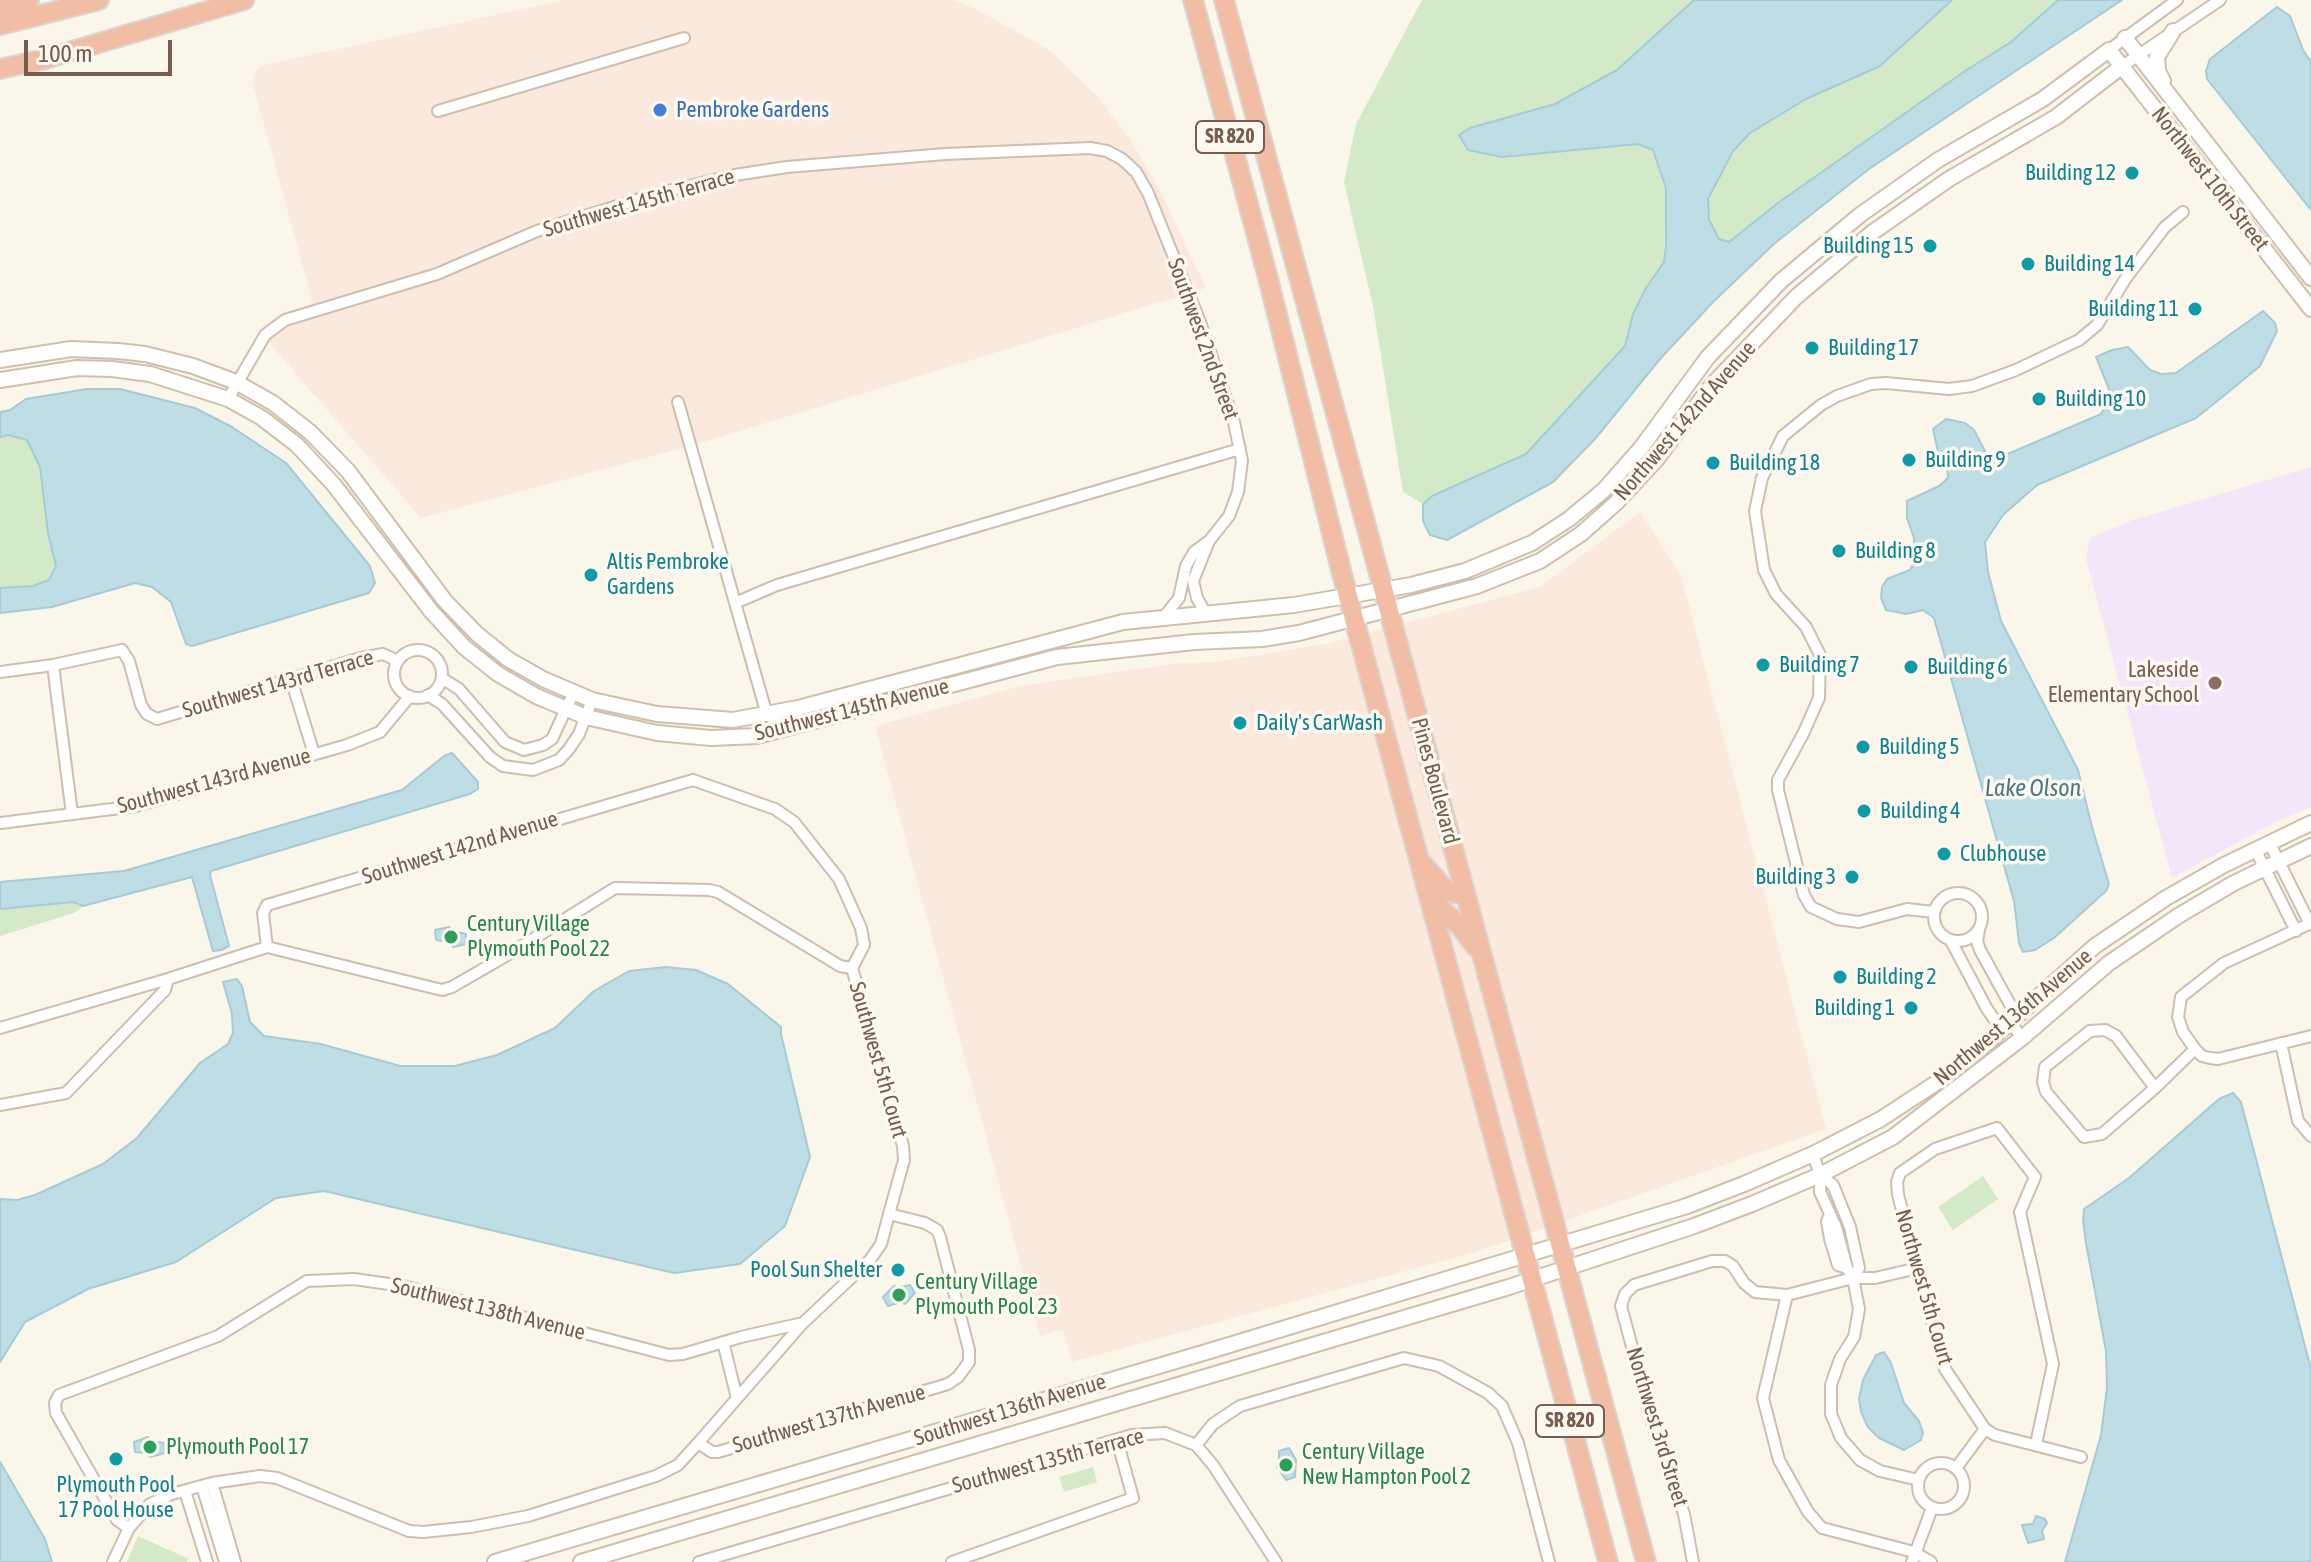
<!DOCTYPE html>
<style>
body{margin:0}
#map{position:relative;width:2311px;height:1562px;overflow:hidden;background:#fbf6ea;font-family:"Asap Condensed",sans-serif}
canvas{display:block}
.scale{position:absolute;left:24px;top:40px;width:148px;height:36px;box-sizing:border-box;border:4px solid #755e4e;border-top:0;padding-left:10px;font-size:24px;line-height:28px;white-space:nowrap;color:#755e4e;-webkit-text-stroke:6px #fef9f0;paint-order:stroke}
</style>
<div id="map">
<canvas width="2311" height="1562"></canvas>
<div class="scale">100 m</div>
</div>
<script>
const g = document.querySelector('canvas').getContext('2d');
g.lineJoin = 'round';
function fill(path, color) {
  g.fillStyle = color;
  g.fill(path, 'evenodd');
}
function toPath(rows) {
  const path = new Path2D();
  for (const r of rows) {
    if (r.length === 3) {
      path.moveTo(r[0] + r[2], r[1]);
      path.arc(r[0], r[1], r[2], 0, 2 * Math.PI);
      continue;
    }
    path.moveTo(r[0], r[1]);
    for (let i = 2; i < r.length; i += 2) path.lineTo(r[i], r[i + 1]);
  }
  return path;
}
function strokePath(path, color, width, dash) {
  g.strokeStyle = color;
  g.lineWidth = width;
  g.lineCap = dash ? 'butt' : 'round';
  g.setLineDash(dash || []);
  g.stroke(path);
}
function write(font, color, halo, rows, align = 'center') {
  g.font = font + ' "Asap Condensed",sans-serif';
  g.lineWidth = 7;
  g.setLineDash([]);
  g.textBaseline = 'middle';
  g.strokeStyle = halo;
  g.fillStyle = color;
  for (const [text, x, y, turn = 0] of rows) {
    g.save();
    g.translate(x, y);
    g.rotate((+turn || 0) * Math.PI / 180);
    g.textAlign = isNaN(turn) ? turn : align;
    if (halo) g.strokeText(text, 0, 0);
    g.fillText(text, 0, 0);
    g.restore();
  }
}
fill(toPath([
 [564,0,952,0,976,9,1049,50,1097,96,1130,139,1159,189,1206,288,701,443,421,518,258,330,275,317,310,305,312,300,253,84,254,75,260,66],
 [1640,512,1681,575,1826,1129,1476,1252,1072,1362,1063,1329,1040,1336,875,726,1020,686,1179,663,1216,662,1326,644,1540,587]
]), '#fbe9de');
fill(toPath([
 [2311,467,2311,807,2281,819,2172,878,2086,559,2090,538,2130,521]
]), '#f3e6f8');
fill(toPath([
 [1422,0,1694,0,1617,70,1555,104,1470,128,1502,157,1638,144,1653,150,1666,188,1664,262,1646,288,1633,314,1625,346,1526,454,1432,496,1423,504,1403,492,1373,306,1344,182,1356,124],
 [1952,0,2058,0,2011,42,1965,71,1778,203,1729,242,1719,239,1709,220,1708,199,1733,151,1750,133,1806,99,1880,66],
 [8,435,28,440,40,467,48,533,56,566,49,580,34,586,0,588,0,437],
 [73,902,83,906,74,913,0,936,0,909],
 [1983,1176,1998,1199,1953,1230,1938,1207],
 [1093,1467,1097,1482,1064,1492,1059,1477],
 [138,1536,189,1559,187,1562,127,1562]
]), '#d3e9c8');
const water = toPath([
 [1694,0,1952,0,1880,66,1806,99,1750,133,1733,151,1708,199,1709,220,1719,239,1729,242,1778,203,1965,71,2011,42,2058,0,2122,0,1869,169,1775,243,1714,301,1660,359,1595,439,1553,482,1447,540,1430,535,1423,521,1423,504,1432,496,1526,454,1625,346,1633,314,1646,288,1664,262,1666,244,1666,188,1653,150,1638,144,1502,157,1468,150,1459,135,1470,128,1555,104,1617,70,1694,0],
 [2277,7,2290,16,2303,50,2311,62,2311,210,2207,79,2206,71,2210,59,2277,7],
 [2263,311,2275,323,2277,331,2260,366,2226,394,2196,418,2037,485,2003,515,1985,542,1988,572,2001,621,2078,770,2092,827,2109,884,2106,891,2054,938,2035,950,2023,952,2019,943,2014,901,1934,618,1923,610,1906,614,1886,610,1881,598,1882,587,1887,579,1910,570,1915,561,1914,538,1907,518,1907,501,1939,486,1948,478,1947,467,1938,452,1933,429,1946,419,1965,423,1974,430,1987,455,1996,459,2101,414,2107,404,2109,389,2096,357,2112,350,2128,347,2150,370,2161,374,2176,373,2263,311],
 [87,389,120,389,195,408,232,427,286,463,370,566,375,583,369,593,192,646,186,644,171,602,152,587,135,583,52,607,0,613,0,588,33,586,49,580,56,566,48,533,40,467,27,440,8,435,0,437,0,412,10,410,26,399,87,389],
 [452,753,478,782,478,789,470,794,211,871,210,875,229,946,221,950,213,951,192,877,83,906,73,902,0,909,0,882,124,871,402,790,444,756,452,753],
 [449,927,453,931,466,934,466,944,453,947,449,942,436,940,435,930,449,927],
 [666,967,696,970,728,984,781,1027,781,1034,810,1157,785,1226,740,1264,674,1273,324,1191,276,1198,176,1262,88,1289,25,1322,0,1362,0,1199,17,1200,35,1195,103,1164,137,1138,200,1063,228,1044,233,1033,232,1014,223,982,237,979,242,986,250,1022,264,1036,321,1044,400,1066,455,1066,497,1055,555,1028,594,991,629,971,666,967],
 [2233,1093,2241,1102,2311,1369,2311,1562,2065,1562,2101,1435,2107,1388,2106,1351,2086,1243,2083,1221,2084,1209,2129,1178,2219,1099,2233,1093],
 [910,1285,915,1293,905,1304,901,1302,888,1306,883,1297,894,1286,898,1288,910,1285],
 [1884,1352,1891,1363,1904,1403,1919,1421,1923,1433,1921,1440,1904,1450,1879,1438,1868,1427,1861,1412,1859,1399,1863,1380,1876,1355,1884,1352],
 [148,1437,151,1441,164,1443,165,1453,150,1457,147,1453,135,1452,134,1442,148,1437],
 [1289,1448,1296,1460,1295,1477,1286,1480,1277,1467,1279,1464,1279,1451,1289,1448],
 [0,1462,45,1539,52,1562,0,1562,0,1462],
 [2036,1516,2045,1519,2047,1523,2042,1531,2044,1539,2028,1543,2022,1525,2033,1524,2036,1516]
]);
fill(water, '#bfdde4');
strokePath(water, '#a5cbd6', 2);
const street = toPath([
 [2109,50,2177,0],
 [2121,67,2220,0],
 [438,111,684,38],
 [228,399,265,335,285,320,437,274,537,231,659,193,735,175,787,167,945,154,1090,148,1107,151,1122,159,1136,172,1148,193,1200,322,1234,422,1242,461,1238,492,1229,516,1209,541,1193,581,1197,598,1206,614],
 [678,402,767,715,788,728],
 [735,603,777,585,1240,449],
 [1163,618,1179,598,1186,566,1194,552,1209,541],
 [418,674,24],
 [53,665,72,814],
 [0,672,53,665,122,650,129,661,141,705,147,714,157,719,361,658,383,654,398,661],
 [291,679,314,754],
 [443,679,459,689,505,742,524,750,543,745,552,739,574,692],
 [428,695,442,704,490,757,503,766,533,770,559,760,569,749,579,734,592,700],
 [0,823,136,806,347,745,380,732,410,696],
 [2269,842,2310,924],
 [2255,849,2296,931],
 [1958,917,24],
 [1934,912,1907,909,1859,922,1837,919,1811,907,1804,895,1778,790,1778,780,1803,734,1819,698,1820,655,1806,627,1776,594,1764,570,1755,511,1762,478,1783,436,1821,405,1837,396,1871,384,1886,383,1949,389,1972,386,2016,370,2079,340,2097,325,2126,278,2165,227,2183,212],
 [2311,923,2224,963,2181,997,2178,1017,2183,1032,2195,1049,2202,1056,2210,1058,2218,1059,2311,1036],
 [1979,930,1977,941,1980,950,2012,1008,2011,1023],
 [1951,941,1987,1009,1994,1019,2011,1023,2022,1038],
 [267,947,263,913,267,905,693,780,775,809,794,822,839,879,861,928,864,945,852,968],
 [267,947,442,990,452,987,509,954,615,888,709,890,718,892,840,966,852,968],
 [0,1028,168,979,267,947],
 [2281,1043,2298,1121,2311,1136],
 [2155,1088,2116,1036,2105,1030,2090,1031,2045,1067,2043,1082,2046,1092,2084,1137,2102,1134,2155,1088,2195,1049],
 [0,1105,66,1093,165,990,168,979],
 [1813,1154,1820,1175,1820,1192,1836,1227,1847,1268,1853,1278,1859,1309,1854,1337,1840,1359,1831,1385,1831,1414,1841,1438,1860,1460,1880,1471,1919,1480],
 [1820,1175,1833,1185,1850,1227,1859,1268,1853,1278],
 [1830,1215,1827,1221,1830,1239,1838,1265,1847,1268],
 [1787,1295,1763,1398,1779,1460,1808,1512,1822,1528,1914,1552,1931,1562],
 [723,1342,737,1398],
 [1985,1429,1995,1435,2081,1457],
 [698,1443,802,1324],
 [1196,1445,1213,1465,1276,1562],
 [1941,1486,23],
 [1956,1468,1985,1429,1945,1369,1898,1195,1897,1182,1900,1173,1935,1149,1997,1128,2035,1177,2020,1212,2053,1364,2036,1444],
 [212,1483,235,1562],
 [202,1486,225,1562],
 [185,1491,207,1562],
 [129,1528,117,1520,56,1413,55,1403,59,1395,218,1336,307,1281,354,1279,403,1286,669,1355,683,1354,741,1337,803,1323,870,1260,881,1244,889,1214],
 [113,1562,129,1528,150,1504,172,1494,212,1483,260,1476,277,1478,409,1531,423,1532,471,1527,528,1516,656,1476,678,1465,698,1443,712,1452,718,1452,948,1384,958,1377,969,1362,969,1350,940,1237,937,1230,925,1223,889,1214,904,1160,903,1146,852,968],
 [699,1562,1132,1435,1165,1433,1196,1445,1213,1424,1240,1406,1404,1358,1439,1366,1488,1393,1502,1406,1518,1443,1549,1562],
 [952,1562,1133,1498,1117,1440],
 [1693,1562,1684,1514,1653,1425,1621,1306,1625,1294,1634,1285,1712,1261,1725,1261,1733,1266,1744,1283,1755,1292,1787,1295,1853,1278,1875,1278,1918,1268],
 [1912,1562,1932,1508]
]);
const secondary = toPath([
 [2125,38,2311,278],
 [2163,81,2158,71,2157,57,2173,31],
 [0,360,71,349,118,351,145,354,193,366,236,382,273,403,310,432,348,471,445,601,477,634,508,659,543,679,592,700,657,714,733,720,798,708,1123,622,1294,605,1411,585,1465,571,1532,543,1569,519,1604,490,1641,448,1708,357,1781,281,1860,215,1938,160,2043,99,2109,50,2311,309],
 [0,380,77,368,112,369,150,374,228,399,262,418,297,445,334,485,431,611,464,647,498,674,536,696,586,717,657,733,711,738,757,736,1057,657,1194,642,1262,639,1299,633,1477,586,1540,561,1581,534,1617,502,1656,460,1712,385,1796,297,1873,232,1949,179,2056,117,2121,67],
 [495,1562,1213,1350,1687,1206,1744,1184,1813,1154,1881,1119,1939,1081,1979,1050,2095,946,2166,898,2224,865,2311,823],
 [581,1562,1509,1287,1694,1226,1752,1204,1820,1175,1893,1137,2022,1038,2109,963,2178,916,2234,883,2311,846]
]);
const highway = toPath([
 [1193,0,1267,274,1342,574,1608,1562],
 [1224,0,1646,1562],
 [0,7,29,0],
 [0,25,99,0],
 [0,69,45,59,244,0],
 [1424,865,1442,886,1450,892,1465,895],
 [1429,898,1461,927,1475,946]
]);
strokePath(street, '#cdbeb0', 14);
strokePath(secondary, '#d0bfad', 18);
strokePath(highway, '#dbd5d1', 22);
strokePath(street, '#fff', 10);
strokePath(secondary, '#fff', 14);
strokePath(highway, '#f2bda5', 18);
for (const [x, y, r, color] of [
 [660,110,8,"#3f7fe0"],
 [2132,173,8,"#0f9aa8"],
 [1930,246,8,"#0f9aa8"],
 [2028,264,8,"#0f9aa8"],
 [2195,309,8,"#0f9aa8"],
 [1812,348,8,"#0f9aa8"],
 [2039,399,8,"#0f9aa8"],
 [1909,460,8,"#0f9aa8"],
 [1713,463,8,"#0f9aa8"],
 [1839,551,8,"#0f9aa8"],
 [591,575,8,"#0f9aa8"],
 [1763,665,8,"#0f9aa8"],
 [1911,667,8,"#0f9aa8"],
 [2215,683,8,"#8d6e63"],
 [1240,723,8,"#0f9aa8"],
 [1863,747,8,"#0f9aa8"],
 [1864,811,8,"#0f9aa8"],
 [1944,854,8,"#0f9aa8"],
 [1852,877,8,"#0f9aa8"],
 [451,937,8,"#2e9e5b"],
 [1840,977,8,"#0f9aa8"],
 [1911,1008,8,"#0f9aa8"],
 [898,1270,8,"#0f9aa8"],
 [899,1295,8,"#2e9e5b"],
 [150,1447,8,"#2e9e5b"],
 [116,1459,8,"#0f9aa8"],
 [1286,1465,8,"#2e9e5b"]
]) {
  const dot = new Path2D();
  dot.arc(x, y, r, 0, 2 * Math.PI);
  g.fillStyle = color;
  g.fill(dot);
  strokePath(dot, '#fef9f0', 3);
}
for (const [x, y, w] of [
 [1230,137,68],
 [1570,1421,68]
]) {
  const box = new Path2D();
  box.roundRect(x - w / 2, y - 16, w, 32, 6);
  g.fillStyle = '#fef9f0';
  g.fill(box);
  strokePath(box, '#755e4e', 2);
}
write('bold 20px', '#755e4e', null, [
 ["SR 820",1230,137],
 ["SR 820",1570,1421]
]);
write('22px', '#366cbe', '#fef9f0', [
 ["Pembroke Gardens",676,110]
], 'left');
write('22px', '#0d838f', '#fef9f0', [
 ["Building 12",2116,173,"right"],
 ["Building 15",1914,246,"right"],
 ["Building 14",2044,264],
 ["Building 11",2179,309,"right"],
 ["Building 17",1828,348],
 ["Building 10",2055,399],
 ["Building 9",1925,460],
 ["Building 18",1729,463],
 ["Building 8",1855,551],
 ["Altis Pembroke",607,562],
 ["Gardens",607,587],
 ["Building 7",1779,665],
 ["Building 6",1927,667],
 ["Daily's CarWash",1256,723],
 ["Building 5",1879,747],
 ["Building 4",1880,811],
 ["Clubhouse",1960,854],
 ["Building 3",1836,877,"right"],
 ["Building 2",1856,977],
 ["Building 1",1895,1008,"right"],
 ["Pool Sun Shelter",882,1270,"right"],
 ["Plymouth Pool",116,1485,"center"],
 ["17 Pool House",116,1510,"center"]
], 'left');
write('22px', '#755e4e', '#fef9f0', [
 ["Northwest 10th Street",2210,179,52],
 ["Southwest 145th Terrace",639,203,-16],
 ["Southwest 2nd Street",1203,339,70],
 ["Northwest 142nd Avenue",1685,421,-49],
 ["Southwest 143rd Terrace",278,684,-16],
 ["Southwest 145th Avenue",852,710,-14],
 ["Southwest 143rd Avenue",214,781,-15],
 ["Pines Boulevard",1435,781,75],
 ["Southwest 142nd Avenue",460,848,-17],
 ["Northwest 136th Avenue",2013,1017,-40],
 ["Southwest 5th Court",878,1060,74],
 ["Northwest 5th Court",1924,1287,74],
 ["Southwest 138th Avenue",488,1309,14],
 ["Southwest 136th Avenue",1010,1410,-17],
 ["Southwest 137th Avenue",829,1419,-16],
 ["Northwest 3rd Street",1657,1427,73],
 ["Southwest 135th Terrace",1048,1461,-15]
]);
write('22px', '#785e54', '#fef9f0', [
 ["Lakeside",2199,670],
 ["Elementary School",2199,695]
], 'right');
write('22px', '#27864d', '#fef9f0', [
 ["Century Village",467,924],
 ["Plymouth Pool 22",467,949],
 ["Century Village",915,1282],
 ["Plymouth Pool 23",915,1307],
 ["Plymouth Pool 17",166,1447],
 ["Century Village",1302,1452],
 ["New Hampton Pool 2",1302,1477]
], 'left');
write('italic 24px', '#497986', '#fef9f0', [
 ["Lake Olson",2033,788]
]);
</script>
